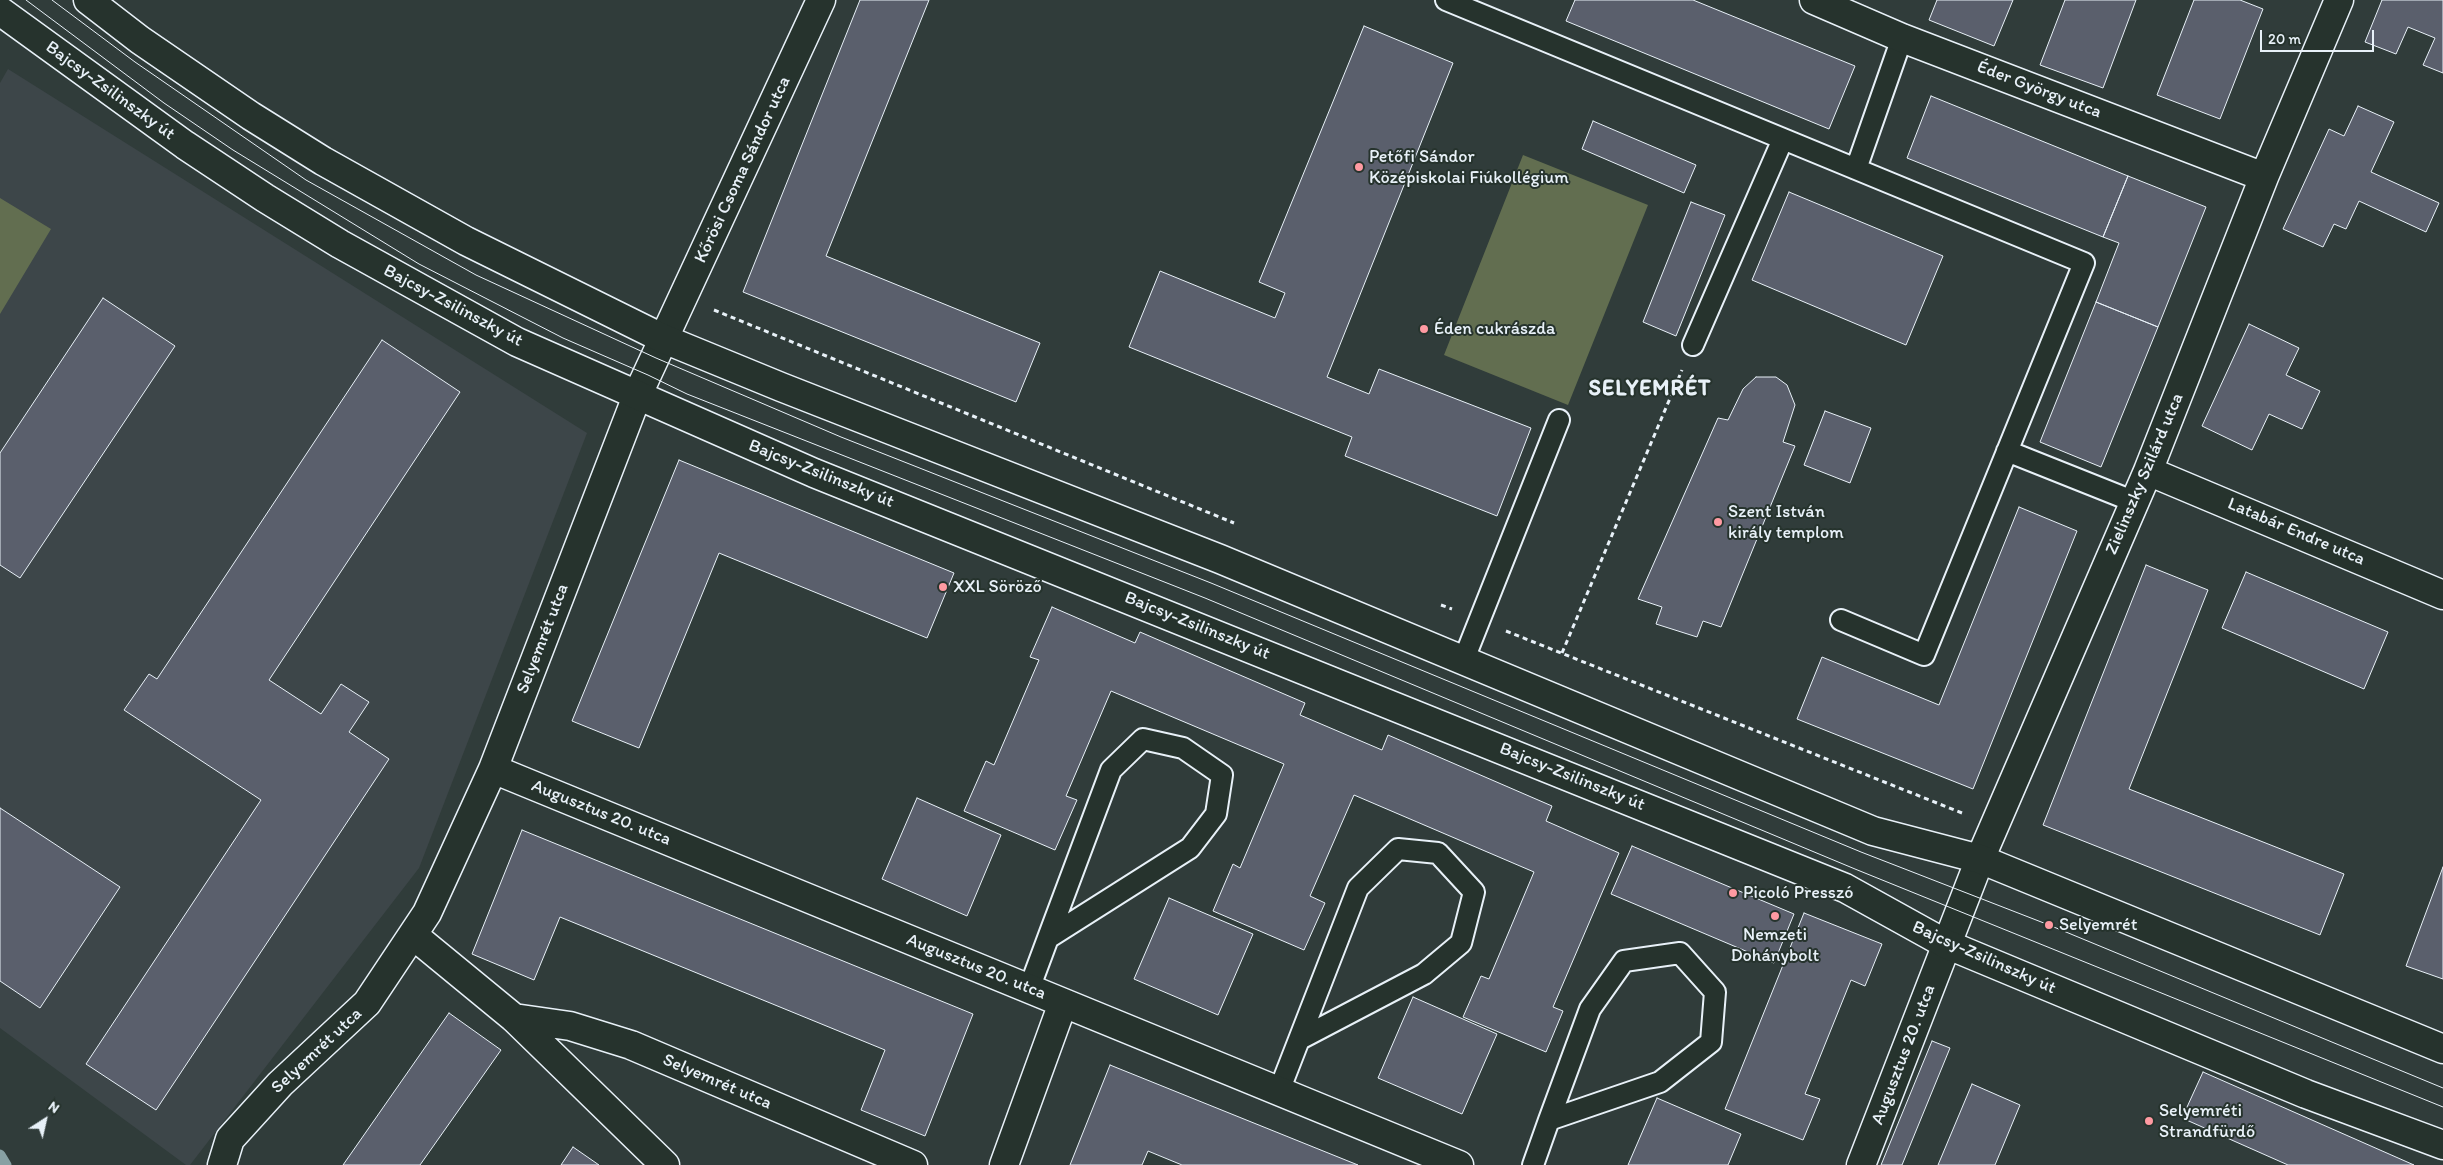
<!DOCTYPE html>
<meta charset="utf-8">
<style>
body{margin:0}
#map{position:relative;width:2443px;height:1165px;overflow:hidden;background:#303c3a;font-family:Itim,sans-serif}
canvas{display:block}
.north{position:absolute;left:20px;top:1095px;width:50px;height:50px;-webkit-text-stroke:4px #26332d;paint-order:stroke;rotate:35deg;font-size:14px;font-weight:700;line-height:20px;text-align:center;color:#e8f1f8}
.north::after{content:'';display:block;margin:auto;width:18px;height:22px;background:#e8f1f8;clip-path:polygon(50% 0,100% 100%,50% 72%,0 100%)}
.scale{position:absolute;left:2260px;top:30px;width:114px;height:22px;box-sizing:border-box;border:2px solid #e8f1f8;border-top:0;padding-left:6px;font-size:15px;line-height:18px;white-space:nowrap;color:#e8f1f8;-webkit-text-stroke:4px #26332d;paint-order:stroke}
</style>
<div id="map">
<canvas width="2443" height="1165"></canvas>
<div class="north">N</div>
<div class="scale">20 m</div>
</div>
<script>
const g = document.querySelector('canvas').getContext('2d');
g.lineJoin = 'round';
function fill(path, color) {
  g.fillStyle = color;
  g.fill(path, 'evenodd');
}
function toPath(rows) {
  const path = new Path2D();
  for (const r of rows) {
    path.moveTo(r[0], r[1]);
    for (let i = 2; i < r.length; i += 2) path.lineTo(r[i], r[i + 1]);
  }
  return path;
}
function strokePath(path, color, width, dash) {
  g.strokeStyle = color;
  g.lineWidth = width;
  g.lineCap = dash ? 'butt' : 'round';
  g.setLineDash(dash || []);
  g.stroke(path);
}
function write(font, color, halo, rows, align = 'center') {
  g.font = font + ' Itim,sans-serif';
  g.lineWidth = 4;
  g.setLineDash([]);
  g.textBaseline = 'middle';
  g.strokeStyle = halo;
  g.fillStyle = color;
  for (const [text, x, y, turn = 0] of rows) {
    g.save();
    g.translate(x, y);
    g.rotate((+turn || 0) * Math.PI / 180);
    g.textAlign = isNaN(turn) ? turn : align;
    if (halo) g.strokeText(text, 0, 0);
    g.fillText(text, 0, 0);
    g.restore();
  }
}
fill(toPath([
 [8,69,587,433,419,868,190,1165,186,1165,0,1028,0,83]
]), '#3d4649');
fill(toPath([
 [1523,155,1648,205,1568,405,1444,355],
 [0,198,51,229,0,314]
]), '#626e50');
strokePath(toPath([
 [0,1155,6,1165]
]), '#87a0a3', 11);
const building = toPath([
 [860,0,929,0,826,256,1040,343,1016,402,743,292,860,0],
 [1575,0,1693,0,1855,66,1829,129,1566,21,1575,0],
 [1937,0,2013,0,1994,46,1929,20,1937,0],
 [2065,0,2136,0,2103,88,2040,65,2065,0],
 [2194,0,2240,0,2263,9,2220,119,2157,95,2194,0],
 [2382,0,2443,0,2443,73,2423,65,2435,38,2408,27,2396,54,2365,42,2382,0],
 [1364,26,1453,63,1327,377,1369,394,1379,369,1531,428,1497,516,1345,456,1352,437,1129,347,1160,271,1275,318,1285,293,1259,282,1364,26],
 [1931,96,2128,176,2103,237,1907,158,1931,96],
 [2358,106,2394,122,2371,172,2439,203,2426,232,2359,201,2346,229,2334,224,2323,247,2283,229,2329,129,2344,136,2358,106],
 [1593,121,1696,165,1684,193,1582,149,1593,121],
 [2128,176,2206,207,2158,327,2096,302,2119,243,2103,237,2128,176],
 [1789,192,1943,256,1906,345,1752,280,1789,192],
 [1691,202,1725,215,1676,336,1643,322,1691,202],
 [103,298,175,346,20,578,0,565,0,453,103,298],
 [2096,302,2158,327,2101,467,2040,442,2096,302],
 [2249,324,2299,348,2286,375,2320,391,2302,429,2269,414,2252,450,2202,426,2249,324],
 [382,340,460,392,269,680,321,714,341,684,369,702,349,732,389,759,156,1110,86,1064,261,800,124,710,149,674,157,679,382,340],
 [1756,377,1776,377,1787,385,1795,405,1783,442,1795,446,1721,627,1703,621,1697,637,1656,624,1662,607,1638,599,1718,418,1728,420,1743,389,1756,377],
 [1825,411,1871,428,1850,483,1804,465,1825,411],
 [679,460,954,573,927,638,719,553,639,748,572,721,679,460],
 [2019,507,2077,531,1973,789,1797,719,1822,657,1939,705,2019,507],
 [2146,565,2208,590,2129,789,2344,874,2320,935,2043,825,2146,565],
 [2246,572,2388,632,2364,689,2222,628,2246,572],
 [1052,607,1135,643,1140,632,1305,703,1300,715,1382,750,1388,735,1552,806,1546,821,1619,853,1553,1007,1563,1011,1546,1052,1463,1017,1481,976,1489,979,1534,872,1354,795,1310,896,1325,903,1304,950,1213,911,1233,864,1240,868,1284,764,1111,691,1066,796,1077,800,1055,850,964,811,986,761,994,765,1039,660,1030,657,1052,607],
 [917,798,1001,835,967,916,882,879,917,798],
 [0,808,120,887,40,1008,0,981,0,808],
 [522,830,973,1014,925,1136,861,1110,885,1050,560,917,534,980,472,954,522,830],
 [1632,846,1794,914,1774,963,1611,894,1632,846],
 [2443,867,2443,979,2406,966,2443,867],
 [1169,898,1253,934,1218,1015,1134,979,1169,898],
 [1804,913,1882,944,1865,986,1851,980,1805,1094,1820,1099,1803,1140,1725,1109,1804,913],
 [1413,997,1497,1034,1462,1114,1378,1078,1413,997],
 [449,1013,501,1050,420,1165,343,1165,449,1013],
 [1932,1041,1950,1048,1902,1165,1881,1165,1932,1041],
 [1110,1065,1348,1161,1358,1165,1182,1165,1148,1151,1142,1165,1070,1165,1110,1065],
 [2203,1072,2414,1165,2288,1165,2182,1118,2203,1072],
 [1972,1084,2020,1105,1995,1165,1938,1165,1972,1084],
 [1657,1098,1741,1134,1728,1165,1628,1165,1657,1098],
 [573,1147,599,1165,561,1165,573,1147]
]);
fill(building, '#5a5f6c');
strokePath(building, '#e8f1f8', 1);
const lane = toPath([
 [1446,0,2084,263,1924,655,1841,620],
 [1856,169,1902,38],
 [1693,345,1783,139],
 [2007,451,2135,502],
 [1464,659,1559,420],
 [1029,989,1048,938,1111,770,1143,739,1183,748,1222,775,1216,814,1190,848,1048,938],
 [1279,1091,1358,888,1398,849,1438,853,1474,892,1461,943,1424,974,1300,1039],
 [1533,1165,1549,1120,1590,1009,1624,961,1680,953,1715,992,1711,1042,1660,1082,1549,1120]
]);
const street = toPath([
 [1814,0,1902,38,2264,177],
 [2148,471,2443,595],
 [493,769,1459,1165],
 [413,935,514,1018,665,1165],
 [514,1018,570,1026,631,1045,913,1165],
 [222,1165,230,1139,280,1084,367,1003,427,913,493,769,637,396,821,0],
 [1004,1165,1063,1003],
 [1861,1165,1980,859,2148,471,2264,177,2339,0]
]);
const secondary = toPath([
 [88,0,140,40,251,116,323,161,466,241,664,339,781,387,1220,559,1873,831,1980,859,2443,1049],
 [0,11,185,145,265,198,340,244,517,342,814,473,1845,888,1946,944,2306,1094,2443,1145]
]);
strokePath(lane, '#e8f1f8', 24);
strokePath(street, '#e8f1f8', 31);
strokePath(secondary, '#e8f1f8', 31);
strokePath(toPath([
 [714,310,1234,523],
 [1441,605,1452,609],
 [1506,631,1962,813],
 [1562,653,1682,370]
]), '#e8f1f8', 3, [5, 4]);
strokePath(lane, '#26332d', 20);
strokePath(street, '#26332d', 28);
strokePath(secondary, '#26332d', 28);
strokePath(toPath([
 [26,0,164,103,233,150,419,264,563,338,648,375,687,394,1205,598,1855,869,2443,1107],
 [52,0,135,62,306,180,476,275,656,358,841,437,1211,583,1861,852,2049,925,2443,1088]
]), '#e8f1f8', 1);
for (const [x, y, r, color] of [
 [1359,167,5,"#ff9aa2"],
 [1424,329,5,"#ff9aa2"],
 [1718,522,5,"#ff9aa2"],
 [943,587,5,"#ff9aa2"],
 [1733,893,5,"#ff9aa2"],
 [1775,916,5,"#ff9aa2"],
 [2049,925,5,"#ff9aa2"],
 [2149,1121,5,"#ff9aa2"]
]) {
  const dot = new Path2D();
  dot.arc(x, y, r, 0, 2 * Math.PI);
  g.fillStyle = color;
  g.fill(dot);
  strokePath(dot, '#26332d', 2);
}
write('18px', '#e8f1f8', '#26332d', [
 ["Éder György utca",2039,90,21],
 ["Bajcsy-Zsilinszky út",110,91,36],
 ["Kőrösi Csoma Sándor utca",743,170,-65],
 ["Bajcsy-Zsilinszky út",453,306,28],
 ["Bajcsy-Zsilinszky út",821,474,22],
 ["Zielinszky Szilárd utca",2145,474,-67],
 ["Latabár Endre utca",2296,532,23],
 ["Bajcsy-Zsilinszky út",1197,626,22],
 ["Selyemrét utca",543,639,-69],
 ["Bajcsy-Zsilinszky út",1572,777,22],
 ["Augusztus 20. utca",601,813,22],
 ["Bajcsy-Zsilinszky út",1984,958,24],
 ["Augusztus 20. utca",976,967,22],
 ["Selyemrét utca",317,1051,-43],
 ["Augusztus 20. utca",1904,1055,-69],
 ["Selyemrét utca",717,1082,23]
]);
write('18px', '#e8f1f8', '#26332d', [
 ["Petőfi Sándor",1369,157],
 ["Középiskolai Fiúkollégium",1369,178],
 ["Éden cukrászda",1434,329],
 ["Szent István",1728,512],
 ["király templom",1728,533],
 ["XXL Söröző",953,587],
 ["Picoló Presszó",1743,893],
 ["Selyemrét",2059,925],
 ["Nemzeti",1775,935,"center"],
 ["Dohánybolt",1775,956,"center"],
 ["Selyemréti",2159,1111],
 ["Strandfürdő",2159,1132]
], 'left');
g.letterSpacing = '1px';
write('bold 22px', '#e8f1f8', '#26332d', [
 ["SELYEMRÉT",1650,389]
]);
g.letterSpacing = '0px';
</script>
